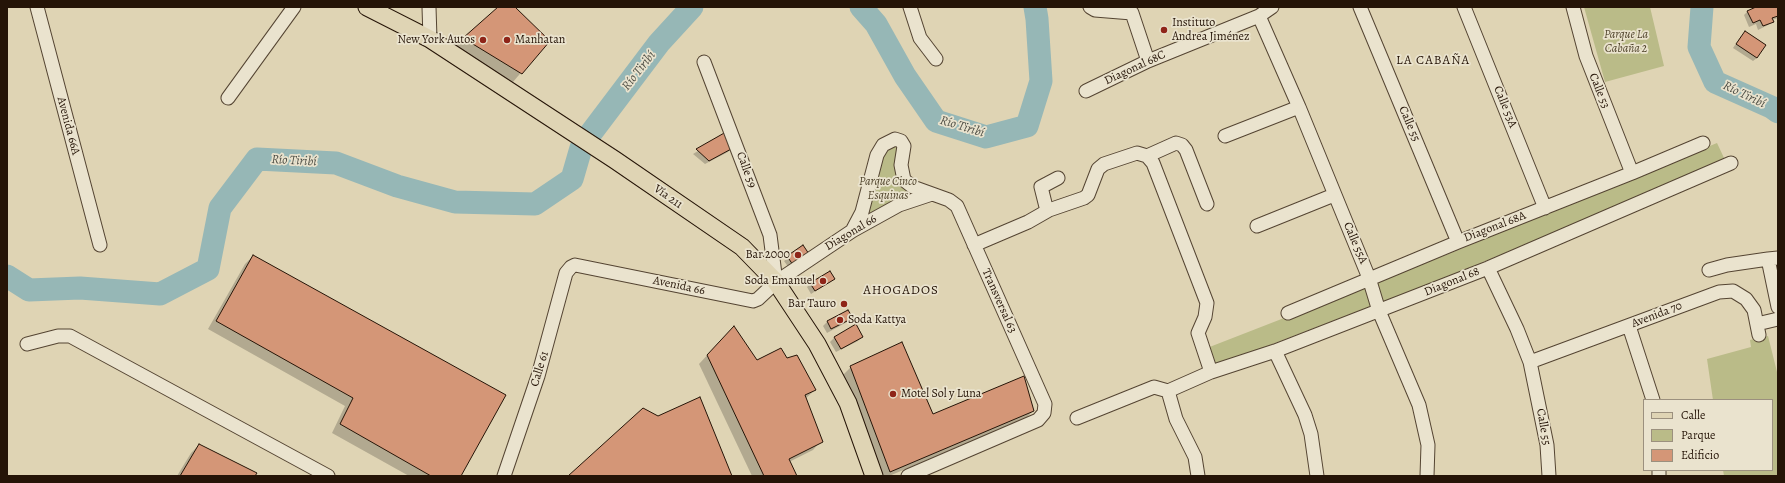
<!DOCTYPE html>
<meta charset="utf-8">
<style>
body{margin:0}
#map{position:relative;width:1785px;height:483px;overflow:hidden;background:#dfd4b4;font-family:Alegreya,serif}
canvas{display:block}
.frame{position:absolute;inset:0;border:8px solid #251407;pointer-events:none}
.legend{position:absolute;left:1643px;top:399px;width:130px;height:72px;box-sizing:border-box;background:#eae3ce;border:1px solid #9b907e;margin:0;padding:5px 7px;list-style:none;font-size:12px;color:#251407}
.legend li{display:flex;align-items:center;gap:8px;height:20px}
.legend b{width:20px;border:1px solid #9b907e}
</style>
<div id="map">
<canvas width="1785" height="483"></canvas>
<div class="frame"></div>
<ul class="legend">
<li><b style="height:5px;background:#dfd4b4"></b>Calle</li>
<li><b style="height:11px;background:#babb88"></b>Parque</li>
<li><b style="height:11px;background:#d49677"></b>Edificio</li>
</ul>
</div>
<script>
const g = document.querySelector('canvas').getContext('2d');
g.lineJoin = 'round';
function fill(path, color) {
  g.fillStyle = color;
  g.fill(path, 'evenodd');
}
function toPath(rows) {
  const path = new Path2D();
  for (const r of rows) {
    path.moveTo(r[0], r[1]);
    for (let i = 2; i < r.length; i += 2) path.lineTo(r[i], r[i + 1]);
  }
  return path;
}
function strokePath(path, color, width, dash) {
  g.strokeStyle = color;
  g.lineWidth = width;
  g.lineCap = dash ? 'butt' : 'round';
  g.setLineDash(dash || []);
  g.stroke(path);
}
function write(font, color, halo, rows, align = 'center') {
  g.font = font + ' Alegreya,serif';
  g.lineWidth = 3.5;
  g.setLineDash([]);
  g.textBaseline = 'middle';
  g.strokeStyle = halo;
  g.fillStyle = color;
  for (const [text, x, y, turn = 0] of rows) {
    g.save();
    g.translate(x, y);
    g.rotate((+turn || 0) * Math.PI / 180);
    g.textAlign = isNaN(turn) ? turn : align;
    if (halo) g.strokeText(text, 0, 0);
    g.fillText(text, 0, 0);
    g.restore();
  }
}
fill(toPath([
 [1584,7,1650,7,1664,66,1605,82],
 [899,143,898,165,918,193,862,221,883,150],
 [1717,143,1725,160,1450,276,1215,366,1207,348,1446,255],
 [1768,336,1778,376,1778,476,1724,476,1723,470,1772,470,1772,400,1713,400,1707,359,1751,347,1750,340]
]), '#babb88');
fill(toPath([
 [499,7,514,7,548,41,513,82,455,47],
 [1758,7,1778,7,1778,18,1772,20,1772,21,1768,25,1758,30,1756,24,1749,27,1744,15,1748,11],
 [1741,36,1757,58,1753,61,1733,48],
 [726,134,732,148,728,152,705,164,693,154],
 [803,247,804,258,789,268,784,261],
 [253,256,460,476,409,476,332,433,345,406,208,329,245,264],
 [834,279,811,294,807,287,811,283],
 [851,318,847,322,827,333,823,326,827,322],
 [726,335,757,362,786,359,815,390,805,399,821,441,813,450,789,462,796,476,752,476,699,364],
 [862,337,858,341,836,352,830,342,834,338],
 [851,367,933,415,1033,411,1025,419,889,476,881,476,843,375],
 [199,445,254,476,177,476,191,453]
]), '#0003');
strokePath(toPath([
 [861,7,876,24,905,76,936,121,986,137,1027,126,1041,81,1037,19,1035,7],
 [1702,7,1699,47,1715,82,1771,107,1778,112],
 [588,137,659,43,692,7],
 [7,276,29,290,80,288,160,294,208,269,220,208,257,159,336,163,397,186,455,202,535,204,572,179,581,148]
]), '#96b7b6', 23);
const building = toPath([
 [498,7,515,7,550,41,522,74,463,38,498,7],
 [1756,7,1778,7,1778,16,1772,18,1774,22,1763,26,1760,20,1753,23,1747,11,1756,7],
 [1745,31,1766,45,1757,58,1736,44,1745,31],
 [726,132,733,148,709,161,696,149,726,132],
 [803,245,809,254,793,265,787,256,803,245],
 [253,255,506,395,461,476,431,476,340,424,353,398,216,321,253,255],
 [830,271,835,279,815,291,810,283,830,271],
 [848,310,853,318,831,329,827,321,848,310],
 [856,324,863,337,841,349,834,337,856,324],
 [734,326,757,360,781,348,787,358,797,355,816,390,805,395,823,442,789,459,797,476,764,476,707,355,734,326],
 [902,342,933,414,1024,376,1034,411,890,472,850,366,902,342],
 [700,397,732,476,568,476,643,408,658,416,700,397],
 [199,444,257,473,255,476,180,476,199,444]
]);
fill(building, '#d49677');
strokePath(building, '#251407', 1);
const minor = toPath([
 [37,7,100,245],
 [429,7,430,39],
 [910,7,920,38,936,59],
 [1090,7,1095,10,1132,13,1148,61],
 [1360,7,1458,242],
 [1464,7,1545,208],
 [1573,7,1586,56,1632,173],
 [1259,16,1299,107,1369,278,1379,311,1419,405,1428,445,1427,476],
 [704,62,770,235,776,282],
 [1086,91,1148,61,1259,16,1272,7],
 [228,98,294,7],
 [1225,136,1299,107],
 [1147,156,1176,143,1182,145,1186,150,1207,204],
 [1058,178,1041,187,1046,207,1049,210,1084,198,1088,195,1098,169,1104,164,1137,153,1147,156,1153,163,1207,303,1205,317,1198,333,1211,372],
 [1257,226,1334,195],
 [852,231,862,212,877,155,883,145,895,139,901,141,904,146,901,165,904,180,913,187,949,200,957,206,1045,404,1044,413,1038,420,908,476],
 [974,245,1028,222,1049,210],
 [1778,258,1768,259,1778,307],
 [1488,268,1517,329,1530,362,1547,445,1549,476],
 [1709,270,1727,265,1768,259],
 [1288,313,1458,242,1632,173,1703,143],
 [1757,324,1778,319],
 [1629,326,1653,400],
 [27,344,58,336,70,336,328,476],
 [1275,351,1305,415,1311,434,1317,476],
 [1530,362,1719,292,1733,291,1746,299,1754,310,1759,335],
 [1168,391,1211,372,1275,351,1488,268,1731,163],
 [1168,391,1176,419,1195,457,1198,476],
 [1077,418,1154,387,1168,391],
 [504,476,538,376,566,273,571,267,575,265,753,301,758,299,776,282,852,231,899,205,932,194],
 [1659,476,1659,470]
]);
const major = toPath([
 [367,7,430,39,615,160,742,247,776,282,817,344,848,403,874,476]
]);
strokePath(minor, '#544432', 15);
strokePath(major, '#251407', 19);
strokePath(minor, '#eae3ce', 13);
strokePath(major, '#dfd4b4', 17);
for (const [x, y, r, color] of [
 [1164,30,4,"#8f2418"],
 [483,40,4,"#8f2418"],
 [507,40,4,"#8f2418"],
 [798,255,4,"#8f2418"],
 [823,281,4,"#8f2418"],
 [844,304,4,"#8f2418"],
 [840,320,4,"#8f2418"],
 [893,394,4,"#8f2418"]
]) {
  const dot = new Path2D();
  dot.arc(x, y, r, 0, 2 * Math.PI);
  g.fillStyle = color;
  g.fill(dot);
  strokePath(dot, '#eae3ce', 1.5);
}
write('12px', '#251407', '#eae3ce', [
 ["Instituto",1172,23],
 ["Andrea Jiménez",1172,37],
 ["New York Autos",475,40,"right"],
 ["Manhatan",515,40],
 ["Bar 2000",790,255,"right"],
 ["Soda Emanuel",815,281,"right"],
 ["Bar Tauro",836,304,"right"],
 ["Soda Kattya",848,320],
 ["Motel Sol y Luna",901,394]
], 'left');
write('italic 12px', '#52462e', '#eae3ce', [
 ["Parque La",1626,35],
 ["Cabaña 2",1626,49],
 ["Parque Cinco",888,182],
 ["Esquinas",888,196]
]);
write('12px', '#251407', '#eae3ce', [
 ["Diagonal 68C",1135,68,-25],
 ["Calle 53",1599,91,68],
 ["Calle 53A",1505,107,68],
 ["Calle 55",1409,124,67],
 ["Avenida 66A",68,126,75],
 ["Calle 59",746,170,70],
 ["Vía 211",668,197,35],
 ["Diagonal 68A",1495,227,-21],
 ["Diagonal 66",851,233,-31],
 ["Calle 55A",1355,243,67],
 ["Diagonal 68",1452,282,-22],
 ["Avenida 66",679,286,12],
 ["Transversal 63",999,301,66],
 ["Avenida 70",1657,315,-21],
 ["Calle 61",540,369,-73],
 ["Calle 55",1543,427,80]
]);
g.letterSpacing = '1px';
write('13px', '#251407', '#eae3ce', [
 ["LA CABAÑA",1433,61],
 ["AHOGADOS",901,291]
]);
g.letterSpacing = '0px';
write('italic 13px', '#4d4d44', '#eae3ce', [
 ["Río Tiribí",639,71,-52],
 ["Río Tiribí",1744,95,26],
 ["Río Tiribí",962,127,17],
 ["Río Tiribí",294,161,3]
]);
</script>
